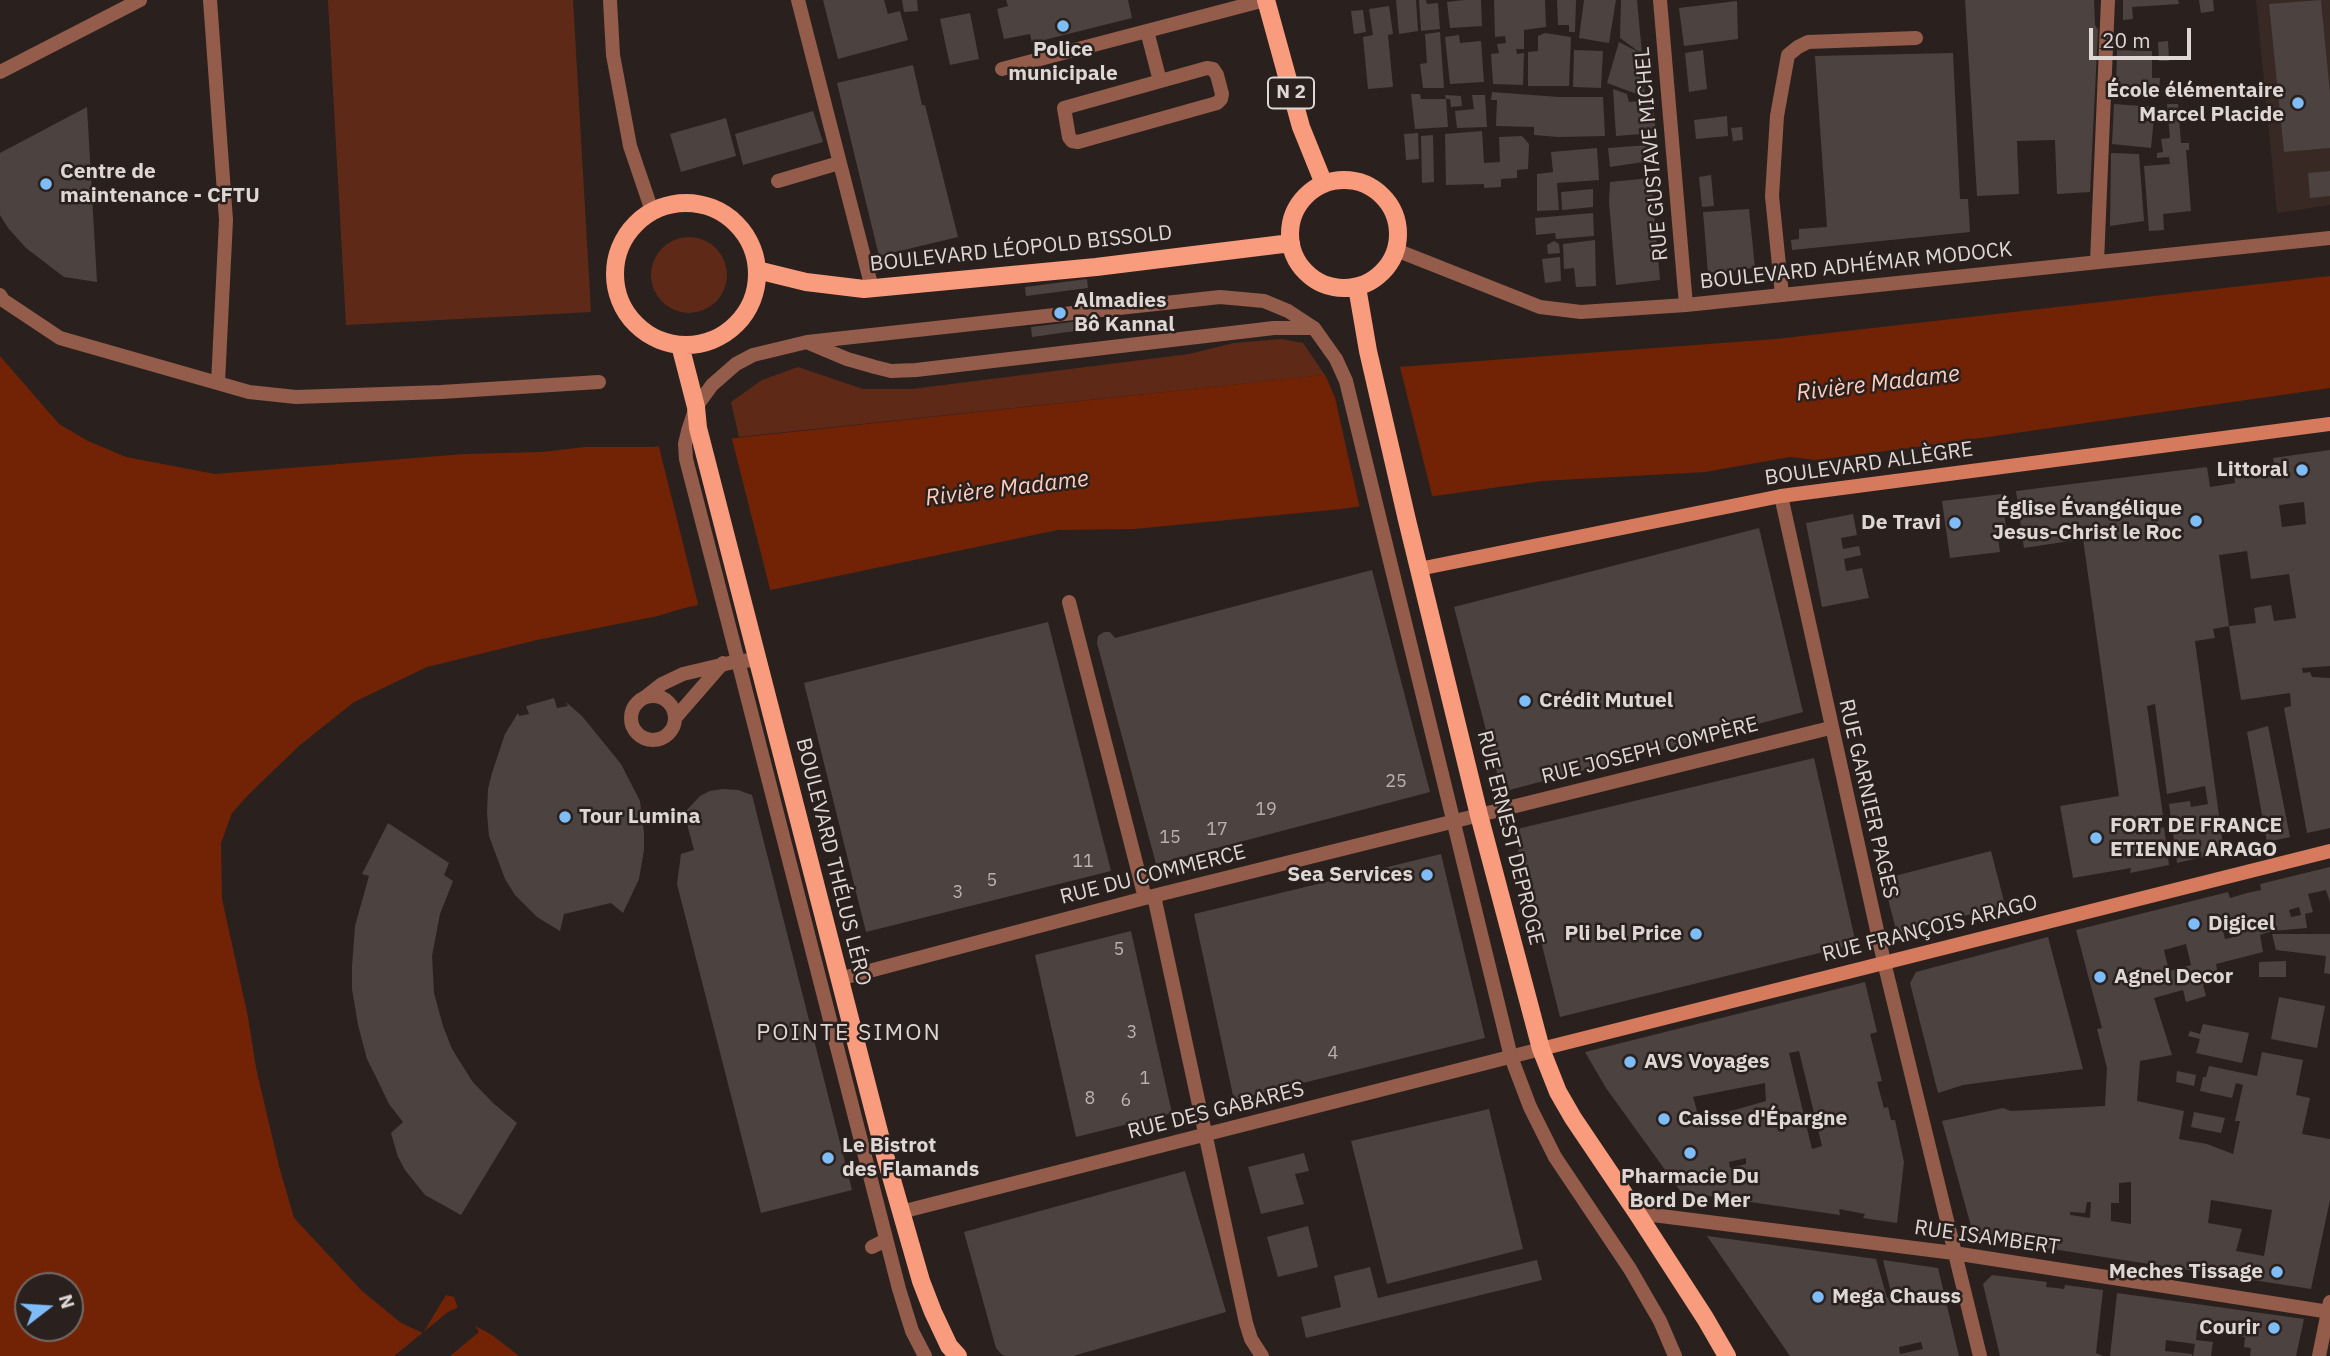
<!DOCTYPE html>
<meta charset="utf-8">
<style>
body{margin:0}
#map{position:relative;width:2330px;height:1356px;overflow:hidden;background:#2a211e;font-family:"IBM Plex Sans",sans-serif}
canvas{display:block}
.north{position:absolute;left:14px;top:1272px;width:70px;height:70px;box-sizing:border-box;background:#2a211e;border:2px solid #726a67;border-radius:50%;rotate:73deg;font-size:19px;font-weight:700;line-height:28px;text-align:center;color:#ded7d5}
.north::after{content:'';display:block;margin:auto;width:24px;height:32px;background:#7fbdf9;clip-path:polygon(50% 0,100% 100%,50% 72%,0 100%)}
.scale{position:absolute;left:2089px;top:28px;width:102px;height:32px;box-sizing:border-box;border:4px solid #ded7d5;border-top:0;padding-left:9px;font-size:21px;line-height:24px;white-space:nowrap;color:#ded7d5;-webkit-text-stroke:5px #2a211e;paint-order:stroke}
</style>
<div id="map">
<canvas width="2330" height="1356"></canvas>
<div class="north">N</div>
<div class="scale">20 m</div>
</div>
<script>
const g = document.querySelector('canvas').getContext('2d');
g.lineJoin = 'round';
function fill(path, color) {
  g.fillStyle = color;
  g.fill(path, 'evenodd');
}
function toPath(rows) {
  const path = new Path2D();
  for (const r of rows) {
    if (r.length === 3) {
      path.moveTo(r[0] + r[2], r[1]);
      path.arc(r[0], r[1], r[2], 0, 2 * Math.PI);
      continue;
    }
    path.moveTo(r[0], r[1]);
    for (let i = 2; i < r.length; i += 2) path.lineTo(r[i], r[i + 1]);
  }
  return path;
}
function strokePath(path, color, width, dash) {
  g.strokeStyle = color;
  g.lineWidth = width;
  g.lineCap = dash ? 'butt' : 'round';
  g.setLineDash(dash || []);
  g.stroke(path);
}
function write(font, color, halo, rows, align = 'center') {
  g.font = font + ' "IBM Plex Sans",sans-serif';
  g.lineWidth = 5;
  g.setLineDash([]);
  g.textBaseline = 'middle';
  g.strokeStyle = halo;
  g.fillStyle = color;
  for (const [text, x, y, turn = 0] of rows) {
    g.save();
    g.translate(x, y);
    g.rotate((+turn || 0) * Math.PI / 180);
    g.textAlign = isNaN(turn) ? turn : align;
    if (halo) g.strokeText(text, 0, 0);
    g.fillText(text, 0, 0);
    g.restore();
  }
}
fill(toPath([
 [2256,0,2330,0,2330,205,2277,213]
]), '#382924');
fill(toPath([
 [328,0,573,0,591,312,346,325],
 [689,275,38],
 [1281,339,1303,343,1325,375,739,437,731,402,762,380,798,367,863,389,912,389,1189,354,1234,343]
]), '#5f2918');
fill(toPath([
 [2330,276,2330,388,1918,447,1816,460,1790,457,1705,472,1542,481,1341,509,1134,529,1058,530,684,608,658,616,537,640,427,667,354,702,300,745,249,794,232,813,221,843,222,899,248,1017,256,1068,279,1166,294,1218,362,1291,401,1323,423,1333,446,1295,454,1297,461,1318,492,1335,519,1356,0,1356,0,356,59,424,88,441,126,457,215,474,464,454,542,452,585,447,652,447,1398,367,1776,339],
 [28,1286,70,1286,70,1328,28,1328]
]), '#732305');
fill(toPath([
 [1399,363,1433,499,1360,509,1335,398,1324,372],
 [731,435,771,593,699,608,658,443],
 [461,1306,464,1316,472,1320,479,1332,450,1356,394,1356,448,1312]
]), '#2a211e');
fill(toPath([
 [823,0,884,0,888,14,900,11,908,40,838,59],
 [902,0,917,0,918,11,904,12],
 [1006,0,1128,0,1132,18,1032,43,1030,34,1004,39,997,9,1008,6],
 [1396,0,1416,0,1418,31,1399,34],
 [1419,0,1426,0,1427,4,1438,3,1440,29,1421,31],
 [1464,0,1481,0,1482,26,1450,28,1447,2],
 [1494,0,1545,0,1546,27,1524,30,1524,49,1516,49,1517,54,1524,53,1523,85,1493,84,1491,54,1499,53,1497,44,1506,43,1505,36,1495,37],
 [1557,0,1576,0,1575,32,1569,32,1569,25,1558,25],
 [1584,0,1616,0,1609,43,1579,38],
 [1621,0,1637,0,1642,54,1645,97,1607,83,1619,42,1642,54,1620,38],
 [1965,0,2094,0,2095,25,2098,30,2090,192,2057,194,2055,140,2017,141,2019,194,1977,196],
 [2123,0,2178,0,2179,4,2132,7,2133,19,2123,20],
 [2199,0,2213,0,2214,11,2201,13],
 [2321,0,2330,94,2330,148,2284,152,2269,4],
 [1737,1,1738,39,1684,46,1679,8],
 [1389,6,1393,34,1388,35,1393,87,1368,89,1363,37,1373,35,1369,9],
 [1363,10,1366,32,1354,34,1351,11],
 [970,13,979,59,950,65,940,19],
 [1440,32,1444,88,1423,88,1420,64,1427,63,1425,34],
 [1545,33,1571,37,1569,86,1528,86,1528,52,1538,51,1538,36],
 [1459,35,1460,43,1481,41,1484,82,1450,84,1445,37],
 [2168,41,2169,61,2159,61,2158,42],
 [1574,50,1603,51,1601,88,1573,87],
 [1703,50,1707,89,1689,92,1685,53],
 [2117,50,2152,51,2152,78,2160,78,2159,93,2116,91],
 [1953,53,1960,199,1968,199,1970,232,1792,250,1791,240,1799,239,1799,229,1827,227,1815,56],
 [913,65,922,105,925,105,958,237,879,256,837,83],
 [1613,89,1627,94,1629,102,1652,100,1656,133,1616,136],
 [1492,92,1559,97,1603,97,1605,136,1558,137,1534,135,1534,127,1496,126,1497,100,1491,100],
 [1411,94,1420,94,1421,99,1446,99,1448,127,1415,129],
 [1445,95,1461,96,1462,106,1451,107,1450,99,1446,99],
 [1472,95,1485,95,1487,127,1457,128,1455,111,1474,109],
 [2114,104,2155,107,2151,148,2112,144],
 [2167,104,2178,104,2181,143,2189,143,2189,150,2186,150,2191,211,2163,214,2164,230,2149,231,2144,166,2170,164,2169,157,2157,158,2157,153,2163,152,2161,139,2170,138],
 [87,107,97,282,64,277,26,248,8,228,0,215,0,153],
 [813,111,823,142,743,165,735,134],
 [1727,116,1728,136,1696,139,1694,120],
 [726,118,736,156,681,172,670,134],
 [1742,127,1743,140,1733,141,1731,128],
 [1482,131,1484,163,1500,162,1499,137,1522,136,1529,144,1528,169,1517,170,1517,178,1501,179,1501,187,1484,188,1484,184,1446,185,1445,134],
 [1418,133,1419,159,1406,160,1404,134],
 [1433,135,1434,182,1422,183,1421,136],
 [1649,145,1650,161,1610,167,1608,148],
 [1597,148,1599,180,1557,183,1559,210,1537,211,1537,174,1553,172,1551,152],
 [2111,153,2139,154,2144,221,2110,226],
 [2330,171,2330,196,2310,198,2308,173],
 [1711,175,1714,206,1702,207,1699,177],
 [1651,178,1660,280,1616,285,1609,202,1610,182],
 [1593,189,1593,207,1562,210,1561,192],
 [1749,209,1755,268,1708,273,1703,212],
 [1593,213,1594,236,1556,239,1555,233,1536,235,1535,218],
 [1595,240,1596,286,1576,287,1574,268,1564,269,1563,244],
 [1554,241,1559,244,1560,253,1548,254,1547,245],
 [1560,257,1561,281,1545,283,1542,259],
 [1087,279,1088,288,1026,296,1025,287],
 [1088,320,1090,329,1032,337,1031,327],
 [2330,450,2330,666,2302,668,2303,673,2310,672,2312,677,2330,678,2330,828,2307,833,2284,708,2291,706,2290,693,2241,700,2229,626,2213,629,2215,638,2195,641,2224,852,2177,863,2169,804,2190,801,2191,807,2208,804,2205,786,2167,794,2155,704,2147,706,2163,815,2152,818,2153,830,2164,827,2169,865,2130,873,2131,868,2073,878,2060,806,2119,796,2083,539,2024,548,2016,491,2207,467,2210,487,2235,483,2234,469,2274,463,2273,458],
 [2304,502,2306,524,2282,527,2279,505],
 [2247,551,2251,579,2289,574,2296,618,2274,621,2271,605,2254,608,2256,623,2229,626,2219,555],
 [2002,494,2007,536,1998,537,2000,552,1950,558,1942,501],
 [1853,514,1857,535,1841,538,1843,549,1859,546,1861,555,1844,559,1846,571,1862,568,1869,598,1822,607,1806,523],
 [1759,528,1803,712,1502,792,1454,607],
 [1372,570,1430,792,1156,864,1097,643,1098,636,1104,632,1110,632,1115,638],
 [1048,622,1111,871,866,932,804,683],
 [554,698,557,708,568,706,566,702,582,716,621,764,640,801,644,833,644,850,639,879,623,913,611,903,564,914,560,931,537,917,515,895,505,879,489,836,487,813,488,789,492,773,505,734,518,713,519,716,529,714,526,706],
 [2268,726,2290,837,2267,842,2247,732],
 [1814,758,1856,944,1560,1017,1513,830],
 [722,789,738,790,752,795,852,1190,761,1213,677,884,681,854,694,850,684,813,700,796,710,791],
 [388,823,449,863,444,875,453,881,440,914,432,956,434,993,443,1026,452,1049,472,1081,493,1103,517,1123,461,1215,425,1195,405,1170,398,1157,391,1133,403,1122,389,1104,377,1079,367,1059,358,1025,352,989,352,966,355,926,369,876,362,874],
 [1991,851,2005,905,1897,934,1883,879],
 [1441,854,1485,1038,1234,1100,1194,914],
 [2330,867,2330,902,2326,890,2308,894,2313,912,2305,914,2307,928,2272,931,2260,935,2263,952,2216,964,2219,980,2203,985,2206,996,2186,1002,2183,990,2154,998,2172,1055,2140,1061,2137,1101,2184,1111,2179,1139,2207,1144,2233,1154,2240,1121,2235,1121,2243,1085,2236,1083,2232,1098,2200,1091,2203,1077,2206,1077,2209,1066,2257,1076,2262,1052,2303,1060,2296,1095,2310,1098,2302,1134,2330,1139,2330,1200,2311,1289,1974,1237,1942,1121,2003,1108,2011,1111,2105,1106,2107,1068,2097,1029,2102,1028,2076,930,2228,892,2230,898,2247,893,2261,890,2260,884],
 [2299,907,2301,915,2291,917,2289,910],
 [2237,927,2239,936,2225,939,2223,931],
 [2186,944,2191,965,2169,971,2164,950],
 [2131,1182,2131,1224,2111,1221,2111,1203,2119,1203,2119,1183],
 [2211,1200,2272,1210,2264,1256,2236,1251,2242,1229,2208,1223],
 [2087,1202,2091,1202,2090,1218,2070,1215,2070,1212,2085,1213],
 [1131,931,1172,1113,1076,1137,1035,955],
 [2272,934,2330,934,2330,974,2324,973,2326,956,2276,950],
 [2048,937,2083,1069,1963,1085,1938,1093,1910,983,1916,972],
 [2286,961,2286,977,2259,977,2259,962],
 [1865,982,1877,1032,1870,1034,1882,1081,1877,1082,1884,1108,1888,1107,1891,1120,1895,1120,1904,1162,1897,1223,1863,1218,1865,1214,1839,1209,1840,1215,1681,1192,1606,1088,1585,1052],
 [1799,1051,1822,1146,1812,1149,1789,1053],
 [1765,1083,1766,1101,1717,1115,1718,1119,1701,1125,1693,1097],
 [1746,1158,1746,1164,1730,1168,1729,1162],
 [2279,997,2325,1006,2317,1048,2271,1039],
 [2203,1024,2249,1033,2242,1063,2196,1053,2200,1039,2188,1036,2190,1031,2200,1034],
 [2177,1071,2196,1075,2194,1086,2176,1082],
 [1489,1109,1523,1249,1387,1284,1351,1141],
 [2194,1112,2225,1118,2221,1133,2191,1127],
 [1304,1153,1309,1171,1295,1174,1304,1204,1261,1214,1248,1167],
 [1185,1171,1226,1312,1073,1356,1005,1356,1001,1354,996,1348,964,1232],
 [1308,1226,1318,1267,1278,1277,1267,1237],
 [1707,1236,1876,1259,1887,1298,1892,1296,1883,1260,1938,1268,1959,1356,1790,1356],
 [1921,1342,1923,1349,1900,1354,1899,1347],
 [1537,1260,1542,1280,1306,1338,1301,1317,1341,1307,1334,1276,1370,1267,1378,1298],
 [1992,1275,2047,1282,2046,1287,2056,1288,2064,1289,2065,1285,2103,1290,2096,1353,2103,1356,2000,1356,1983,1284],
 [2117,1293,2304,1319,2296,1356,2250,1356,2251,1348,2244,1347,2245,1337,2197,1329,2196,1340,2213,1342,2211,1356,2193,1356,2195,1344,2166,1340,2165,1351,2192,1354,2192,1356,2110,1356]
]), '#4c423f');
strokePath(toPath([
 [798,0,872,288],
 [1147,31,1160,81],
 [1207,68,1213,69,1217,75,1222,94,1221,99,1217,103,1078,142,1072,141,1069,137,1064,108,1207,68],
 [1002,69,1265,0],
 [778,181,839,163],
 [1782,295,1772,196,1777,116,1788,55,1798,47,1808,42,1916,38],
 [809,343,847,359,875,367,891,371,916,370,1274,328,1313,328],
 [872,1247,886,1240],
 [925,1356,912,1331,899,1289,738,661,686,459,685,444,688,431,696,407,712,385,736,364,753,355,807,342,1220,297,1264,301,1288,311,1314,328,1336,359,1346,381,1511,1057,1530,1107,1555,1157,1630,1269,1660,1321,1675,1356]
]), '#945c4a', 14);
strokePath(toPath([
 [210,0,226,220,218,383],
 [610,0,613,55,630,146,652,211],
 [1660,0,1686,305],
 [0,72,140,0],
 [1396,250,1540,307,1581,312,1686,305,2330,238],
 [2097,262,2108,0],
 [0,295,3,300,60,338,249,392,296,397,441,392,599,382],
 [1781,496,1884,962,1980,1356],
 [1069,602,1145,898],
 [653,718,22],
 [644,698,662,684,683,674,738,661,759,660],
 [676,717,723,663],
 [1154,896,1246,1323,1251,1339,1262,1356],
 [839,979,1145,898,1830,728],
 [901,1212,1541,1049],
 [1637,1213,1954,1253,2330,1312],
 [2319,1356,2330,1302]
]), '#945c4a', 14);
strokePath(toPath([
 [1419,569,1781,496,2330,424],
 [1541,1049,2330,851]
]), '#d57a5d', 14);
strokePath(toPath([
 [1266,0,1301,127,1324,184],
 [1344,234,54],
 [686,274,71],
 [757,270,806,282,864,289,1096,267,1291,243],
 [1357,287,1368,351,1407,520,1479,815,1541,1049,1558,1092,1573,1118,1637,1213,1705,1318,1727,1356],
 [680,345,696,407,698,428,886,1159,921,1281,933,1312,949,1346,958,1356]
]), '#f99b7d', 18);
for (const [x, y, r, color] of [
 [1063,26,7,"#7fbdf9"],
 [2298,103,7,"#7fbdf9"],
 [46,184,7,"#7fbdf9"],
 [1060,313,7,"#7fbdf9"],
 [2302,470,7,"#7fbdf9"],
 [2196,521,7,"#7fbdf9"],
 [1955,523,7,"#7fbdf9"],
 [1525,701,7,"#7fbdf9"],
 [565,817,7,"#7fbdf9"],
 [2096,838,7,"#7fbdf9"],
 [1427,875,7,"#7fbdf9"],
 [2194,924,7,"#7fbdf9"],
 [1696,934,7,"#7fbdf9"],
 [2100,977,7,"#7fbdf9"],
 [1630,1062,7,"#7fbdf9"],
 [1664,1119,7,"#7fbdf9"],
 [1690,1153,7,"#7fbdf9"],
 [828,1158,7,"#7fbdf9"],
 [2277,1272,7,"#7fbdf9"],
 [1818,1297,7,"#7fbdf9"],
 [2274,1328,7,"#7fbdf9"]
]) {
  const dot = new Path2D();
  dot.arc(x, y, r, 0, 2 * Math.PI);
  g.fillStyle = color;
  g.fill(dot);
  strokePath(dot, '#2a211e', 2.5);
}
write('18px', '#bab2b0', null, [
 ["25",1396,782],
 ["19",1266,810],
 ["17",1217,830],
 ["15",1170,838],
 ["11",1083,862],
 ["5",992,881],
 ["3",958,893],
 ["5",1119,950],
 ["3",1132,1033],
 ["4",1333,1054],
 ["1",1145,1079],
 ["8",1090,1099],
 ["6",1126,1101]
]);
for (const [x, y, w] of [
 [1291,93,46]
]) {
  const box = new Path2D();
  box.roundRect(x - w / 2, y - 15.5, w, 31, 5);
  g.fillStyle = '#2a211e';
  g.fill(box);
  strokePath(box, '#ded7d5', 2);
}
write('bold 19px', '#ded7d5', null, [
 ["N 2",1291,93]
]);
write('bold 21px', '#ded7d5', '#2a211e', [
 ["Police",1063,50,"center"],
 ["municipale",1063,74,"center"],
 ["École élémentaire",2284,91,"right"],
 ["Marcel Placide",2284,115,"right"],
 ["Centre de",60,172],
 ["maintenance - CFTU",60,196],
 ["Almadies",1074,301],
 ["Bô Kannal",1074,325],
 ["Littoral",2288,470,"right"],
 ["Église Évangélique",2182,509,"right"],
 ["Jesus-Christ le Roc",2182,533,"right"],
 ["De Travi",1941,523,"right"],
 ["Crédit Mutuel",1539,701],
 ["Tour Lumina",579,817],
 ["FORT DE FRANCE",2110,826],
 ["ETIENNE ARAGO",2110,850],
 ["Sea Services",1413,875,"right"],
 ["Digicel",2208,924],
 ["Pli bel Price",1682,934,"right"],
 ["Agnel Decor",2114,977],
 ["AVS Voyages",1644,1062],
 ["Caisse d'Épargne",1678,1119],
 ["Le Bistrot",842,1146],
 ["des Flamands",842,1170],
 ["Pharmacie Du",1690,1177,"center"],
 ["Bord De Mer",1690,1201,"center"],
 ["Meches Tissage",2263,1272,"right"],
 ["Mega Chauss",1832,1297],
 ["Courir",2260,1328,"right"]
], 'left');
write('21px', '#ded7d5', '#2a211e', [
 ["RUE GUSTAVE MICHEL",1652,154,-95],
 ["BOULEVARD LÉOPOLD BISSOLD",1021,249,-6],
 ["BOULEVARD ADHÉMAR MODOCK",1856,266,-6],
 ["BOULEVARD ALLÈGRE",1869,464,-8],
 ["RUE JOSEPH COMPÈRE",1650,751,-14],
 ["RUE GARNIER PAGES",1868,799,77],
 ["RUE ERNEST DEPROGE",1510,838,76],
 ["BOULEVARD THÉLUS LÉRO",833,862,76],
 ["RUE DU COMMERCE",1153,875,-14],
 ["RUE FRANÇOIS ARAGO",1930,929,-14],
 ["RUE DES GABARES",1216,1111,-14],
 ["RUE ISAMBERT",1987,1238,8]
]);
write('italic 23px', '#fcccbc', '#2a211e', [
 ["Rivière Madame",1878,384,-7],
 ["Rivière Madame",1007,489,-7]
]);
g.letterSpacing = '2px';
write('23px', '#ded7d5', '#2a211e', [
 ["POINTE SIMON",849,1033]
]);
g.letterSpacing = '0px';
</script>
